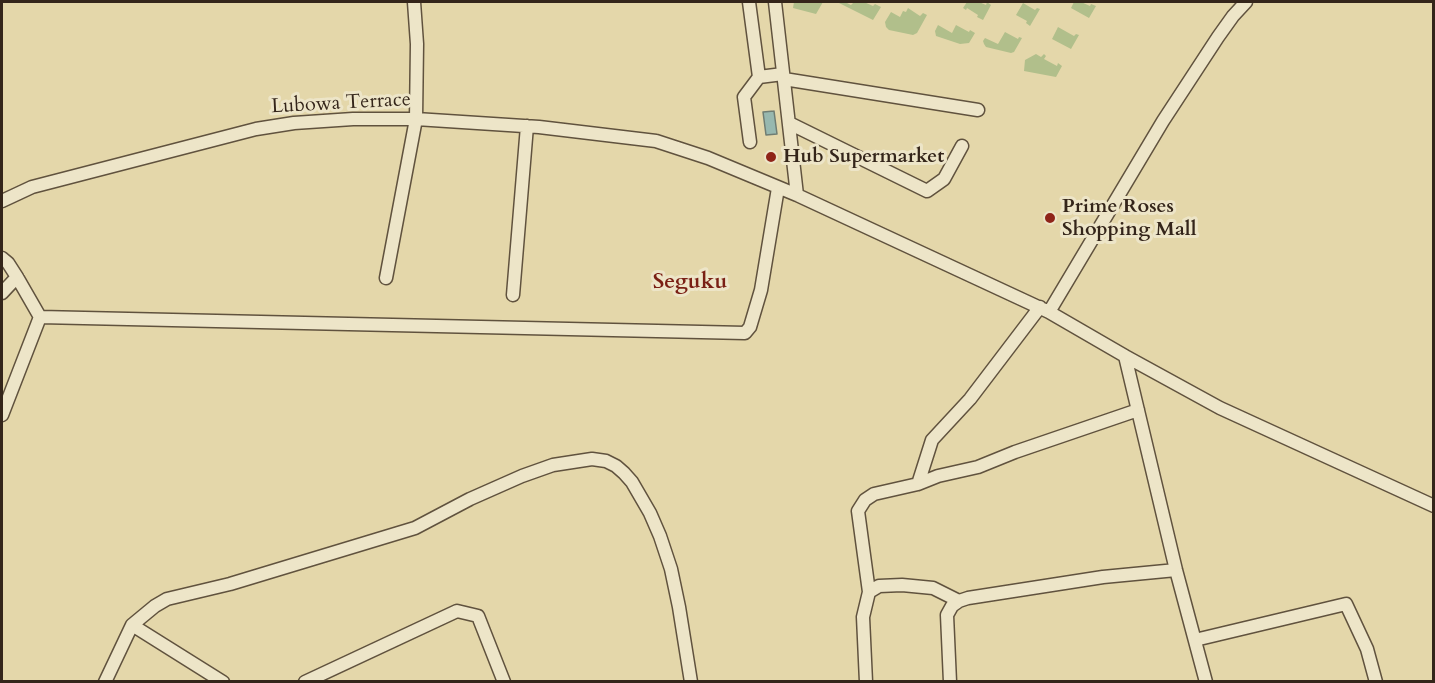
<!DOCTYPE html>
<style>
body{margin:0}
#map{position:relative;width:1435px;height:683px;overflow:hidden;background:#e4d7aa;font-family:Cardo,serif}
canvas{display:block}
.frame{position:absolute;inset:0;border:3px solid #34251a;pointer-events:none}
</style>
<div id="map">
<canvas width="1435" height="683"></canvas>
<div class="frame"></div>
</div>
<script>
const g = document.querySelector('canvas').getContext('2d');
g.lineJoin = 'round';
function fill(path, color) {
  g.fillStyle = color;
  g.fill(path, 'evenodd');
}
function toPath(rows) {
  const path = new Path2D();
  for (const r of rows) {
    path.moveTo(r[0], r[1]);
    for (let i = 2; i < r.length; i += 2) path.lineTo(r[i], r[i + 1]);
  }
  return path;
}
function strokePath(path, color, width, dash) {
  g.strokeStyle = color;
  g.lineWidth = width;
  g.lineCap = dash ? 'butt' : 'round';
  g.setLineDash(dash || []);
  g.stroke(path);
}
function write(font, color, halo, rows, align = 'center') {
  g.font = font + ' Cardo,serif';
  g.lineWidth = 6;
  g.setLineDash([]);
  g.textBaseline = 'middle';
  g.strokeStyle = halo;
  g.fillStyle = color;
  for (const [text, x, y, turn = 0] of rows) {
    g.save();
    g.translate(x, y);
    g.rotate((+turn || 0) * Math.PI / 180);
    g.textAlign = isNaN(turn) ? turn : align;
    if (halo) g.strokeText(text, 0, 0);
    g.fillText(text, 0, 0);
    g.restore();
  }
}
fill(toPath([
 [794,2,815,3,823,2,816,14,793,8],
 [837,2,845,2,851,5,854,2,864,2,873,6,875,4,881,7,873,20],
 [967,2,979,2,986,5,987,2,991,5,983,20,977,17,978,15,967,8,966,10,963,8],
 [1074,2,1081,2,1090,6,1091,4,1096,6,1089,18,1071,8],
 [1023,3,1035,10,1037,8,1040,9,1030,26,1026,23,1027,21,1016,15],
 [908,8,920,16,923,13,927,15,917,33,913,35,889,30,886,27,885,22,891,12,900,17,903,11,906,12],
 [938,25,952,33,956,25,969,32,970,30,975,33,969,43,960,44,936,36,935,31],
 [1058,27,1074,36,1076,34,1079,35,1071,49,1052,39],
 [1005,32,1018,39,1019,37,1022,38,1014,52,1011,53,986,47,984,44,983,41,985,38,998,44],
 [1036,54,1041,57,1044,54,1046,56,1044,59,1057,66,1058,63,1062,66,1056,77,1024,71,1025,60]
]), '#b1bf8b');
const water = toPath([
 [774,111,777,134,766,135,763,112,774,111]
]);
fill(water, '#97b8af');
strokePath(water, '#6f7d73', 1.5);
const minor = toPath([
 [749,2,759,77,744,97,750,142],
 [775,2,797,195],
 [759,77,783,74],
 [784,79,978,110],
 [789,123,927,191,944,179,962,146],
 [2,201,32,187,256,129,294,123,353,119,416,119,539,127,656,141,708,158,797,195,1049,312,1125,356,1220,408,1434,506],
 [2,258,8,263,17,277,40,317],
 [386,278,416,119,417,44,414,2],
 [2,293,17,277],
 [513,295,527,126],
 [1049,312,1163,121,1218,37,1233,16,1246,2],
 [1125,356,1176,570,1206,682],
 [2,415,40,317,745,333,750,327,761,290,778,188],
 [918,484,938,476,978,467,1015,452,1138,410],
 [869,592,858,511,865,500,874,494,918,484,932,440,970,399,1040,307],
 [132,625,223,682],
 [1195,640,1346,604,1367,649,1376,682],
 [105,682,132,625,155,606,167,599,230,584,415,528,470,499,522,476,553,465,592,459,606,461,616,466,624,473,632,482,650,513,660,536,671,569,679,607,691,682],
 [305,682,457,611,478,616,504,682],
 [866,682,863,617,869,592,879,586,902,585,933,588,959,601],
 [950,682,947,615,952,606,959,601,968,598,1103,577,1176,570]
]);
strokePath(minor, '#60523e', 15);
strokePath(minor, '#ede5c8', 12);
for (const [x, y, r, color] of [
 [771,157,6,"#8f2418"],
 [1050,218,6,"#8f2418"]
]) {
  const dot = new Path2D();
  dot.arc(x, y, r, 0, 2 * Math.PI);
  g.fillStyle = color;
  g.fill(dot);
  strokePath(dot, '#ede5c8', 2);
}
write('20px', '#34251a', '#ede5c8', [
 ["Lubowa Terrace",341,104,-3]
]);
write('bold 20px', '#34251a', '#ede5c8', [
 ["Hub Supermarket",783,157],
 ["Prime Roses",1062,207],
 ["Shopping Mall",1062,230]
], 'left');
write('bold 22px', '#7a1f14', '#ede5c8', [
 ["Seguku",690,283]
]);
</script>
